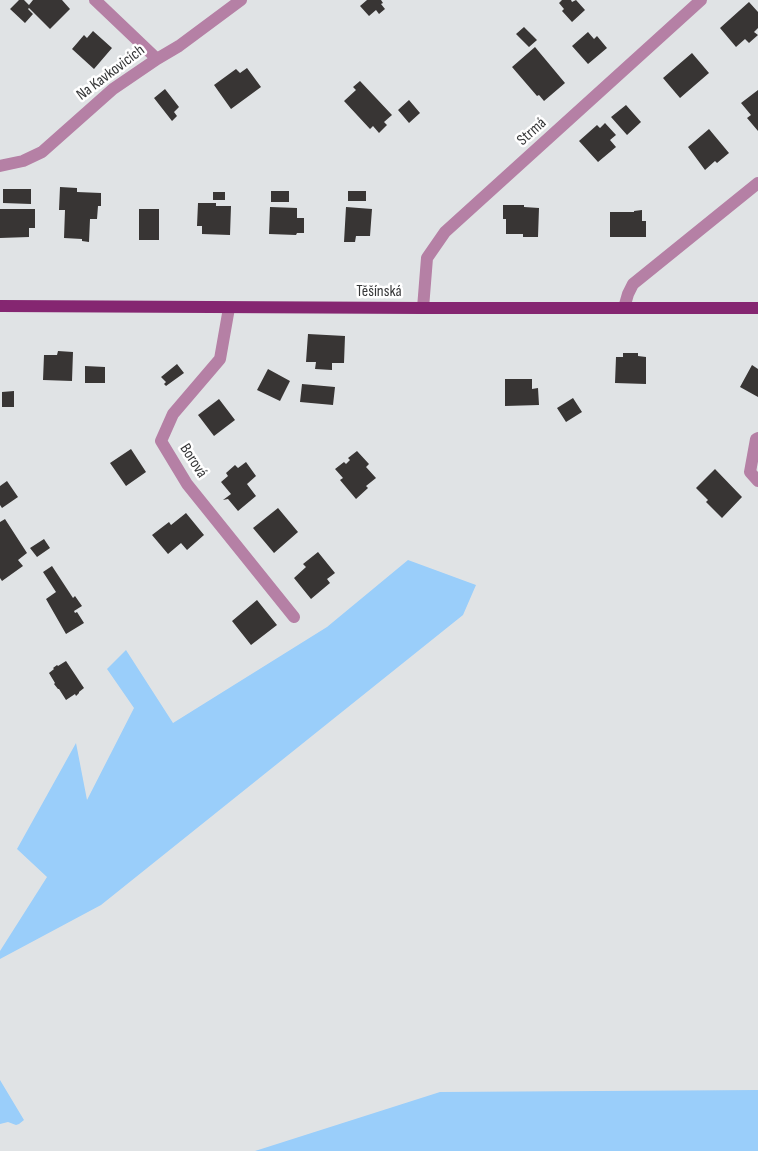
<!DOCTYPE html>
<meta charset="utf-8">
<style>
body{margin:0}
canvas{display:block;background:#e0e3e5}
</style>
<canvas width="758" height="1151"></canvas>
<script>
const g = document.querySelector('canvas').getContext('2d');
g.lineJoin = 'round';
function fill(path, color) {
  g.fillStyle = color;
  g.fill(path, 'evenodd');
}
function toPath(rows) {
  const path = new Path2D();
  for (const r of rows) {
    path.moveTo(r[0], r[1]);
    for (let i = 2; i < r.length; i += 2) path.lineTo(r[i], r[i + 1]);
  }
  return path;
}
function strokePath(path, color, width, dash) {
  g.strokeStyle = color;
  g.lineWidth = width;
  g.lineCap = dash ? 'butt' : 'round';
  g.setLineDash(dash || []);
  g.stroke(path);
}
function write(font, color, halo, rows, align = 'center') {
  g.font = font + ' "Sofia Sans Condensed",sans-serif';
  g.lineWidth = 5;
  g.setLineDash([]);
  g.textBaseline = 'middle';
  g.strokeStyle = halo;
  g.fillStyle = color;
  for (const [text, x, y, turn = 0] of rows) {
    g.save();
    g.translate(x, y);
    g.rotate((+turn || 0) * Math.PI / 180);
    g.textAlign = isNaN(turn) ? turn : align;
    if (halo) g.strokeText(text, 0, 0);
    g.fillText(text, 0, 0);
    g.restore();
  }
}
fill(toPath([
 [408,560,476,585,463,615,101,905,0,959,0,951,47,877,17,849,76,743,87,800,134,708,107,669,126,650,173,723,327,627],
 [0,1080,24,1120,19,1124,16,1125,8,1122,0,1124],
 [758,1090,758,1151,255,1151,440,1092]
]), '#9acefa');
fill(toPath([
 [19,0,24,0,29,5,33,0,62,0,70,9,50,29,29,8,28,9,33,14,25,23,10,9],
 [367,0,381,0,383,3,381,4,385,9,379,14,376,10,369,16,360,6],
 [562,0,571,0,572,2,576,0,585,10,572,22,562,11,564,9,559,3],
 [749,2,758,12,758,28,754,32,758,35,749,43,745,39,736,47,720,28],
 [524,27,537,40,529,47,516,34],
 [93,31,112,48,94,69,72,49,84,35,87,38],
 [588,32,594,39,597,36,607,48,588,64,572,46],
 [535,47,565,83,544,101,539,95,537,96,512,67],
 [692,53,709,73,680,98,663,78],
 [247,68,261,87,231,109,214,85,236,69,240,73],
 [360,81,392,115,384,122,387,125,379,133,373,126,370,129,344,101,356,90,353,87],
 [165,89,179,107,174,112,177,116,172,121,154,98],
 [758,90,758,131,747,118,751,115,741,103],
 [409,100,420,113,409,123,398,110],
 [626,105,641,122,627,135,611,117],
 [605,123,616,135,610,140,616,147,598,162,579,141,597,125,600,128],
 [709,129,729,153,717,163,715,161,705,170,688,147],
 [60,187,77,188,77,192,101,193,101,206,98,206,97,219,90,219,89,242,82,241,82,239,64,238,65,210,59,210],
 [3,189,31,189,31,204,3,203],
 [271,191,289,191,289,202,271,202],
 [348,191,366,191,366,201,348,201],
 [213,192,225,192,225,200,213,200],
 [198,203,216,203,216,206,231,206,230,235,202,234,202,226,197,226],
 [503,205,524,205,524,207,539,208,538,237,523,237,523,234,506,234,506,219,503,219],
 [270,207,297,208,297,218,304,218,304,233,297,233,296,235,269,234],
 [346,207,372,209,370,236,356,236,355,242,344,242],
 [0,209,35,209,35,228,29,228,29,237,0,238],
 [139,209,159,209,159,240,139,240],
 [642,210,642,221,646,221,646,237,610,237,610,212,634,212,634,211],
 [308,334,345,336,344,363,332,363,332,370,315,369,316,362,306,362],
 [58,351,73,352,72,381,43,380,44,355,57,355],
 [623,353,638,353,638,356,646,357,646,384,615,383,616,357,623,357],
 [177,364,184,373,166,386,164,384,166,382,161,377],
 [752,365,758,369,758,397,740,387],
 [85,366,105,367,105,383,85,383],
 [268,369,290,381,280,401,257,390],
 [505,379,532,379,532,389,538,388,539,405,505,406],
 [302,384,335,387,333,405,300,402],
 [14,391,14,407,2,407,2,392],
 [573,398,582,412,566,422,557,408],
 [219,399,235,420,214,436,198,415],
 [131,449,146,472,126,486,110,463],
 [357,451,369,464,366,467,376,478,366,486,368,488,356,499,340,480,343,478,335,469,344,462,346,464,350,460,348,458],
 [246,462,256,476,247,484,256,496,238,511,228,499,223,500,231,494,221,482,228,476,226,473,235,465,238,468],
 [715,469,742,497,722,518,706,502,708,500,696,488],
 [7,481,18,497,2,508,0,505,0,486],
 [278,508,298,532,274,553,253,528],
 [186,513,204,535,187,550,181,543,168,554,152,535,169,522,171,525],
 [5,519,27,553,18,560,23,566,2,581,0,578,0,522],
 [44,539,50,548,37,557,30,548],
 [318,552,335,573,327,579,330,583,311,599,294,578,306,567,303,564],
 [52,566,73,598,75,596,82,606,74,611,75,613,77,612,84,623,66,634,46,599,56,592,43,572],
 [257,600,277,625,251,645,232,621],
 [66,661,84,688,79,692,79,693,76,696,75,694,66,700,59,689,58,689,54,684,55,683,49,673,54,669,53,668,57,665,58,666]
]), '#383534');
strokePath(toPath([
 [95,0,157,59],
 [0,166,23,161,42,152,113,89,157,59,179,46,241,0],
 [229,308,220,359,173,414,161,441,187,484,294,617],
 [423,308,427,258,445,232,701,0],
 [624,308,628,294,633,284,758,183],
 [758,438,756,439,750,472,758,481]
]), '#b580a5', 12);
strokePath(toPath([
 [0,306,423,308,758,308]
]), '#852671', 12);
write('16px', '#363738', '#fff', [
 ["Na Kavkovicích",111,73,-37],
 ["Strmá",532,132,-42],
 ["Těšínská",379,292],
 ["Borová",193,461,57]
]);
</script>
